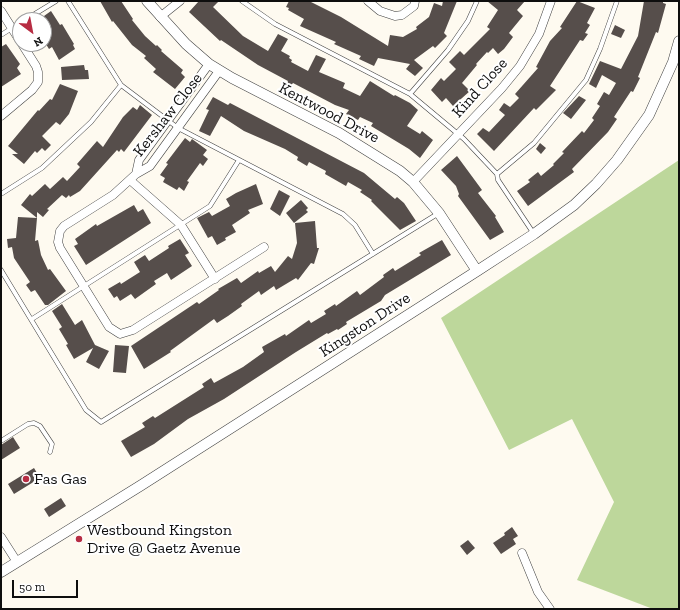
<!DOCTYPE html>
<style>
body{margin:0}
#map{position:relative;width:680px;height:610px;overflow:hidden;background:#fefaf0;font-family:"Zilla Slab",serif}
canvas{display:block}
.frame{position:absolute;inset:0;border:2px solid #0e0e0e;pointer-events:none}
.north{position:absolute;left:12px;top:12px;width:40px;height:40px;box-sizing:border-box;background:#fff;border:1px solid #9f9f9f;border-radius:50%;rotate:148deg;font-size:11px;font-weight:700;line-height:16px;text-align:center;color:#0e0e0e}
.north::after{content:'';display:block;margin:auto;width:14px;height:18px;background:#b72d43;clip-path:polygon(50% 0,100% 100%,50% 72%,0 100%)}
.scale{position:absolute;left:12px;top:580px;width:66px;height:18px;box-sizing:border-box;border:2px solid #0e0e0e;border-top:0;padding-left:5px;font-size:12px;line-height:14px;white-space:nowrap;color:#0e0e0e;-webkit-text-stroke:3px #fff;paint-order:stroke}
</style>
<div id="map">
<canvas width="680" height="610"></canvas>
<div class="frame"></div>
<div class="north">N</div>
<div class="scale">50 m</div>
</div>
<script>
const g = document.querySelector('canvas').getContext('2d');
g.lineJoin = 'round';
function fill(path, color) {
  g.fillStyle = color;
  g.fill(path, 'evenodd');
}
function toPath(rows) {
  const path = new Path2D();
  for (const r of rows) {
    path.moveTo(r[0], r[1]);
    for (let i = 2; i < r.length; i += 2) path.lineTo(r[i], r[i + 1]);
  }
  return path;
}
function strokePath(path, color, width, dash) {
  g.strokeStyle = color;
  g.lineWidth = width;
  g.lineCap = dash ? 'butt' : 'round';
  g.setLineDash(dash || []);
  g.stroke(path);
}
function write(font, color, halo, rows, align = 'center') {
  g.font = font + ' "Zilla Slab",serif';
  g.lineWidth = 4;
  g.setLineDash([]);
  g.textBaseline = 'middle';
  g.strokeStyle = halo;
  g.fillStyle = color;
  for (const [text, x, y, turn = 0] of rows) {
    g.save();
    g.translate(x, y);
    g.rotate((+turn || 0) * Math.PI / 180);
    g.textAlign = isNaN(turn) ? turn : align;
    if (halo) g.strokeText(text, 0, 0);
    g.fillText(text, 0, 0);
    g.restore();
  }
}
fill(toPath([
 [679,160,679,609,653,609,577,580,614,502,572,419,509,450,441,318]
]), '#bdd79b');
fill(toPath([
 [100,1,121,1,133,19,132,20,145,36,156,46,157,45,162,50,161,51,183,70,181,73,185,77,175,89,153,72,156,69,144,58,146,56,132,45,113,21,112,22],
 [199,1,219,1,213,7,243,36,268,51,278,34,288,39,281,51,290,56,289,58,292,60,291,62,308,71,316,55,326,59,319,72,345,83,343,88,360,96,370,81,394,96,395,95,410,103,418,110,407,126,420,134,422,131,433,140,420,158,409,149,371,126,373,123,360,117,358,120,346,114,349,110,335,105,293,83,284,94,283,93,288,81,258,65,221,40,220,41,189,12],
 [289,1,309,1,341,17,388,46,390,35,403,37,417,29,416,27,429,17,434,3,442,6,443,1,457,1,444,33,447,36,435,48,433,46,414,60,423,68,415,76,406,69,410,64,378,58,374,66,359,59,361,56,334,44,336,42,300,26,304,19,288,10,289,8,286,7],
 [487,1,525,1,517,10,523,16,509,33,513,37,504,49,498,54,493,48,488,53,487,52,476,64,477,65,462,83,470,91,453,106,446,98,442,102,431,90,441,78,444,81,456,69,449,62,460,51,464,55,490,29,487,27,498,10],
 [577,1,595,8,587,23,590,25,585,33,588,34,583,41,580,40,550,86,556,90,536,110,534,108,494,151,477,134,483,128,489,132,505,115,499,110,504,103,510,107,519,98,515,94,538,68,536,67,550,41,562,28,560,27],
 [644,1,663,1,663,3,666,4,658,33,656,32,638,77,640,78,633,92,631,91,614,117,617,119,608,132,572,169,574,172,528,206,517,191,530,182,528,180,538,172,541,176,554,165,553,164,564,153,562,152,582,131,584,133,594,120,592,118,600,106,597,104,604,92,609,95,616,83,602,75,596,88,589,84,600,61,621,69,638,36],
 [51,11,60,25,62,24,74,44,73,45,75,49,59,60,52,47,49,49,44,41,44,16],
 [615,25,625,30,621,38,611,34],
 [6,44,20,64,17,68,21,74,1,87,1,47],
 [84,65,85,70,88,70,89,79,62,80,61,67],
 [60,84,78,91,69,114,60,125,56,122,42,136,51,145,45,151,42,148,37,153,35,151,24,164,12,154,18,154,8,146,38,110,39,111,50,99,52,100],
 [579,96,586,100,571,119,563,113],
 [213,97,228,105,230,103,364,173,395,199,397,197,404,203,416,221,400,230,371,201,372,200,360,192,362,190,348,182,346,186,325,174,326,171,309,162,307,166,297,160,298,157,285,149,244,131,221,116,210,136,199,131,209,110,206,109],
 [140,105,152,115,124,152,121,149,119,152,117,150,80,191,70,197,69,195,66,198,62,195,47,209,49,210,43,217,37,212,37,218,21,205,30,194,32,196,45,184,50,189,63,177,67,181,80,167,77,164,97,141,103,147,123,117,133,107,137,110],
 [185,138,190,142,192,139,207,150,203,155,208,159,203,166,200,163,187,181,189,182,184,191,179,187,177,190,163,182,165,178,160,175,168,164,166,163],
 [540,143,546,148,541,154,536,149],
 [457,156,482,190,478,193,496,216,495,217,504,232,490,240,458,196,459,194,456,186,441,170],
 [256,184,263,204,248,210,250,213,232,225,236,232,225,238,226,240,217,245,212,236,208,238,197,218,209,212,212,216,230,206,226,199,236,193],
 [279,190,290,196,280,216,270,209],
 [301,200,308,208,306,210,308,212,294,223,286,213],
 [134,205,138,212,143,209,151,223,86,265,74,246,78,244,75,239,96,224,97,226],
 [18,217,37,218,35,241,38,240,41,255,48,270,50,269,66,291,48,305,45,305,35,290,31,292,26,285,30,282,14,258,12,247,8,248,7,239,16,238],
 [315,221,317,248,319,248,314,264,311,263,298,280,296,278,276,290,274,286,261,295,259,291,241,304,242,306,228,316,217,323,214,319,170,351,171,352,144,369,131,346,197,302,199,304,219,290,218,289,237,278,241,283,258,271,259,273,271,266,275,272,288,256,292,259,297,243,295,223],
 [180,239,189,253,185,255,192,266,171,280,167,273,154,281,156,284,135,299,131,294,120,301,117,296,114,298,108,289,120,282,121,284,140,272,134,262,145,255,149,261,169,248,168,246],
 [442,240,451,255,385,295,381,301,346,322,347,324,338,330,337,329,328,334,327,333,296,352,224,399,188,419,154,444,131,457,121,441,145,427,142,423,153,416,155,418,204,387,202,384,211,378,214,383,243,367,264,352,262,347,285,334,286,336,309,320,311,323,326,314,324,311,335,304,336,306,357,291,360,295,384,277,383,275,393,268,395,271,421,255,419,253],
 [62,304,75,325,82,320,95,345,109,351,99,369,86,362,93,348,74,359,66,345,68,344,59,329,62,327,52,311],
 [115,345,129,346,126,373,113,372],
 [13,437,20,448,1,460,1,445],
 [34,468,40,478,14,494,8,484],
 [61,498,66,506,49,517,44,509],
 [512,527,518,536,513,539,516,544,501,554,493,543,505,535,504,533],
 [468,540,475,548,467,555,460,546]
]), '#564e4b');
const service = toPath([
 [68,1,121,85,178,128,343,214,355,225,373,254],
 [242,1,275,24,410,94,464,139,497,174,498,180,534,234],
 [25,20,56,1],
 [1,35,20,23],
 [410,94,448,50,468,21,477,1],
 [497,174,534,143,586,80,600,49,617,1],
 [1,194,42,168,91,122,121,85],
 [1,270,86,410,101,422,439,213],
 [32,319,210,206,239,160],
 [1,441,28,424,34,423,40,426,52,444,50,452]
]);
const minor = toPath([
 [368,1,380,11,395,16,402,15,414,6,415,1],
 [1,11,20,41],
 [160,17,180,1],
 [219,71,150,166,136,174,113,195,64,226,60,231,58,242,60,248,109,327,120,334,133,330,264,247],
 [1,116,32,90,38,82,38,72,36,66,22,44],
 [136,174,139,160,209,64],
 [130,180,181,225,215,279],
 [413,182,502,88,520,66,539,34,551,1],
 [1,537,17,562],
 [522,553,538,592,550,609]
]);
const tertiary = toPath([
 [147,1,186,44,209,64,232,78,339,133,400,171,413,182,439,213,477,271],
 [1,572,140,486,477,271,534,234,574,205,596,184,617,160,649,115,673,62,679,41]
]);
strokePath(service, '#414141', 5);
strokePath(minor, '#414141', 9);
strokePath(tertiary, '#414141', 11);
strokePath(service, '#fff', 4);
strokePath(minor, '#fff', 8);
strokePath(tertiary, '#fff', 10);
for (const [x, y, r, color] of [
 [26,479,4,"#b72d43"],
 [79,539,4,"#b72d43"]
]) {
  const dot = new Path2D();
  dot.arc(x, y, r, 0, 2 * Math.PI);
  g.fillStyle = color;
  g.fill(dot);
  strokePath(dot, '#fff', 1.5);
}
write('16px', '#0e0e0e', '#fff', [
 ["Kind Close",480,88,-48],
 ["Kentwood Drive",329,113,28],
 ["Kershaw Close",168,115,-52],
 ["Kingston Drive",365,325,-33]
]);
write('16px', '#0e0e0e', '#fff', [
 ["Fas Gas",34,479],
 ["Westbound Kingston",87,530],
 ["Drive @ Gaetz Avenue",87,548]
], 'left');
</script>
